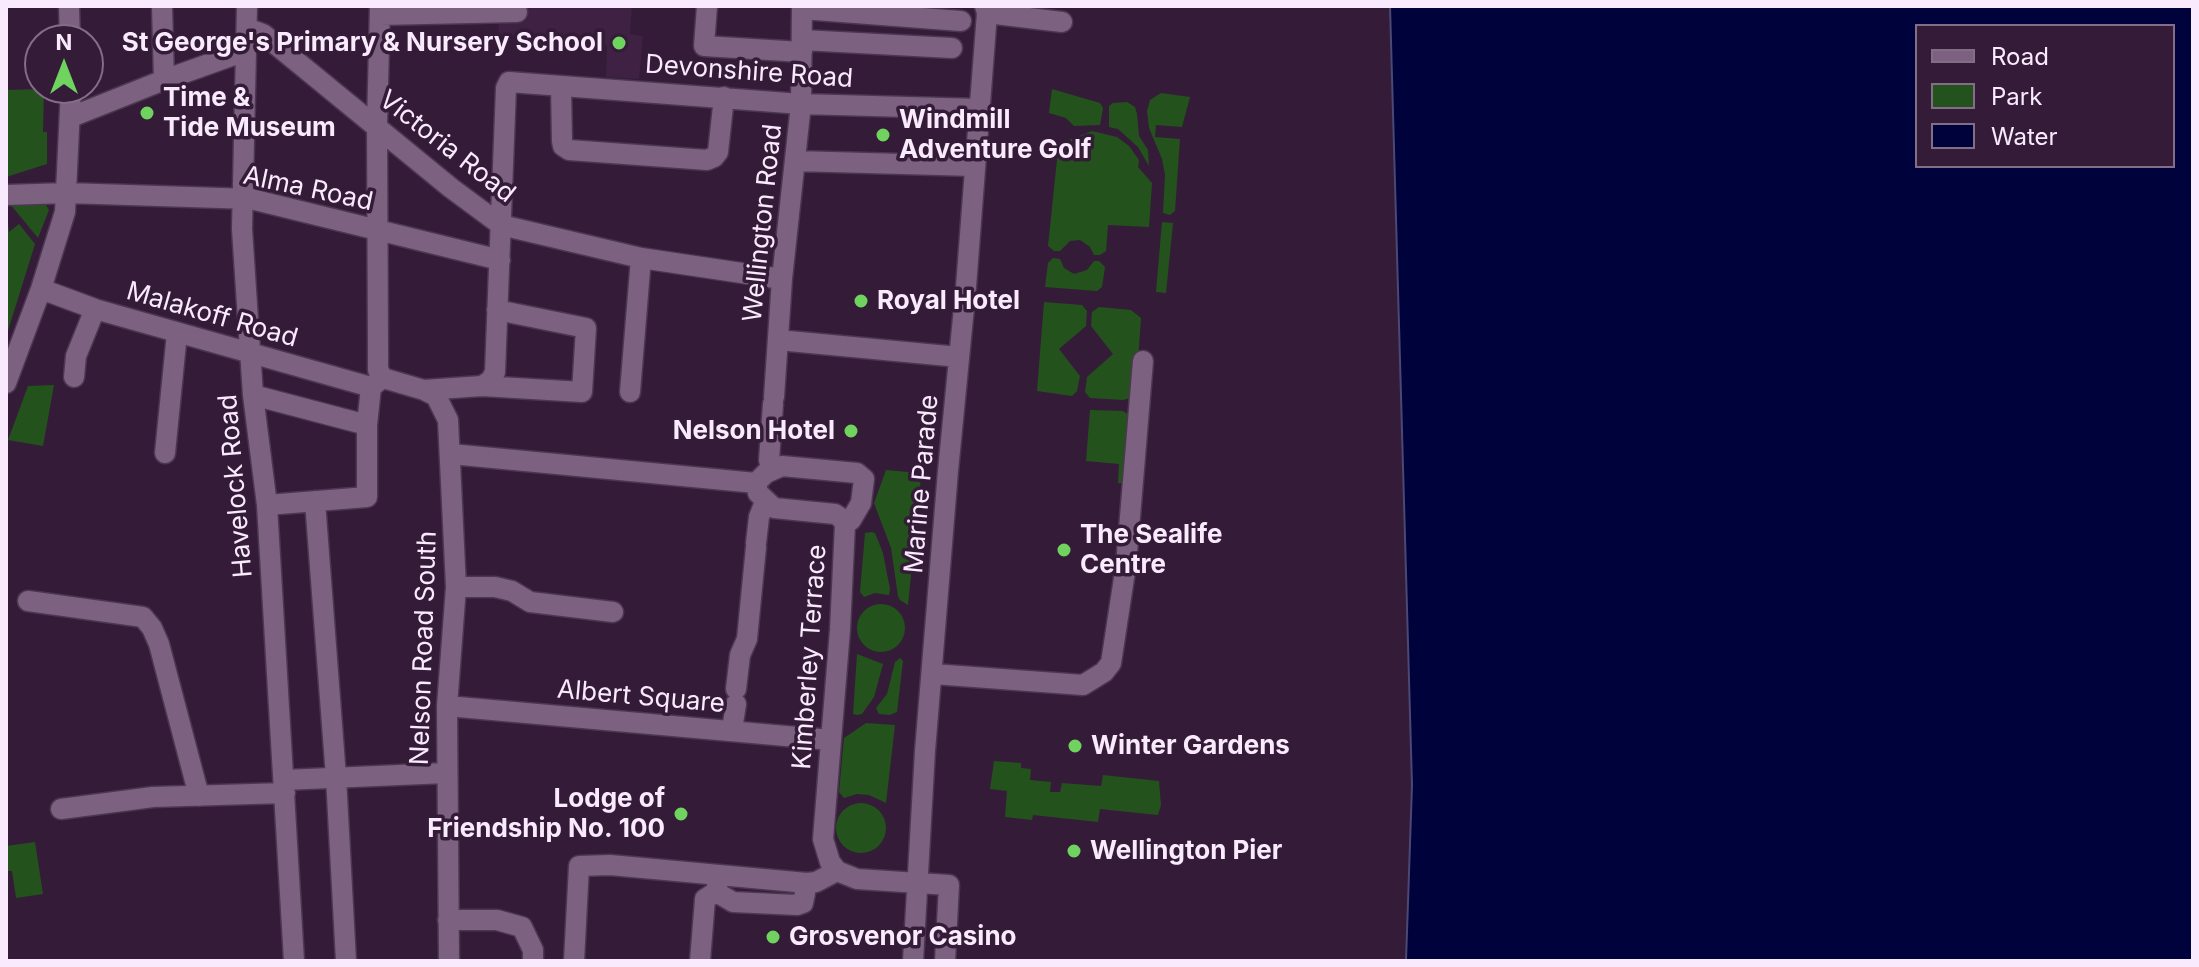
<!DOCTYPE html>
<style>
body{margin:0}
#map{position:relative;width:2199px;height:967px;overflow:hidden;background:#341c38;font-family:Inter,sans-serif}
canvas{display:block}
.frame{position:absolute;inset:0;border:8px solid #faeafd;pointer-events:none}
.legend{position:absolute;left:1915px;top:24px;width:260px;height:144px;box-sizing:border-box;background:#341c38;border:2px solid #836e87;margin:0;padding:10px 14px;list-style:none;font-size:24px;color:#faeafd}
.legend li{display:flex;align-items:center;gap:16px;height:40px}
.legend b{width:40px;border:2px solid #836e87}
.north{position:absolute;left:24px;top:24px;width:80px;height:80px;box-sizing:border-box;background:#341c38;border:2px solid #836e87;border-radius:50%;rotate:0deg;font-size:22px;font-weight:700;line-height:32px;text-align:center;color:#faeafd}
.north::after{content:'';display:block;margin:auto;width:28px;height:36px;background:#70d35f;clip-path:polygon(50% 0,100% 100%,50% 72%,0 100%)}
</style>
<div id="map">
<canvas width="2199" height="967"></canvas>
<div class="frame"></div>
<ul class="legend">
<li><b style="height:10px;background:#7c6181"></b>Road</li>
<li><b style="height:22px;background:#24521d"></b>Park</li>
<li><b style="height:22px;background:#00023b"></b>Water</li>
</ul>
<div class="north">N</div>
</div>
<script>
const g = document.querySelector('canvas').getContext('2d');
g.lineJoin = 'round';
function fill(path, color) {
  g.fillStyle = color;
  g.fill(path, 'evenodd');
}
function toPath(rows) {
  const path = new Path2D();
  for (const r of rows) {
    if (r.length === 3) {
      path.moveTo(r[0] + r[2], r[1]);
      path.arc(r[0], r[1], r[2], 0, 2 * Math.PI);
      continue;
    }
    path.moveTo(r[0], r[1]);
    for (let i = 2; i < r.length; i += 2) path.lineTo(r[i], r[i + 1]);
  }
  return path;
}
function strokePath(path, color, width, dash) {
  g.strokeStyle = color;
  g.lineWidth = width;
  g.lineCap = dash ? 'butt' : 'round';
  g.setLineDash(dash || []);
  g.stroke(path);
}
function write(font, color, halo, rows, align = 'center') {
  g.font = font + ' Inter,sans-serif';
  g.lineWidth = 7;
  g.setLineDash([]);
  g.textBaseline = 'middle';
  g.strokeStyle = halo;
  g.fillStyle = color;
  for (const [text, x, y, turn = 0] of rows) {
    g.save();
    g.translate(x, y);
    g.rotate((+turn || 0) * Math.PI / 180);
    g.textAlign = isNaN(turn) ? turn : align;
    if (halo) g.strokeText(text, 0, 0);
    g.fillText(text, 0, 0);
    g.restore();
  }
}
fill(toPath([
 [480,6,632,6,630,34,643,36,639,79,606,77,607,45,498,35,499,18]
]), '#3e2143');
fill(toPath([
 [44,89,43,132,47,132,47,164,6,177,6,90],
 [1052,89,1100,103,1103,108,1100,125,1074,126,1066,118,1049,113],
 [1161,93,1190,97,1182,127,1156,125,1155,137,1180,139,1175,211,1170,215,1163,213,1165,175,1162,159,1149,128,1147,111,1150,100],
 [1127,102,1135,107,1137,114,1139,136,1148,150,1149,166,1138,147,1118,129,1109,127,1109,106,1113,103],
 [1092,131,1117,137,1129,146,1139,160,1138,167,1152,183,1149,227,1108,225,1106,251,1100,255,1094,255,1090,247,1080,240,1070,241,1060,251,1054,251,1048,246,1058,150,1066,141],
 [44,202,49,210,38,238,10,204],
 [6,206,9,232,19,224,35,244,6,337],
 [1162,222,1173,223,1166,293,1156,292],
 [1053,258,1060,259,1064,268,1074,274,1087,270,1094,261,1099,261,1105,267,1102,287,1097,291,1045,287,1048,263],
 [1044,302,1082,305,1087,311,1086,326,1059,349,1080,376,1077,391,1072,396,1037,391],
 [1099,307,1131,310,1141,318,1136,389,1130,398,1123,400,1090,398,1085,392,1087,377,1113,354,1091,326,1092,312],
 [54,385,43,446,8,440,28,386],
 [1090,410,1123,411,1129,415,1126,483,1118,483,1119,464,1086,461],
 [886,470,918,473,921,477,908,605,900,600,898,596,891,548,874,503],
 [872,532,875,533,883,553,890,589,889,595,875,593,864,597,860,592,865,533],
 [881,628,24],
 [857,654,883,664,874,697,862,714,857,715,853,714],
 [900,658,903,661,897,712,890,715,879,714,876,708,887,694,895,662],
 [866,723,895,725,886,803,869,795,857,794,844,798,839,792,844,738],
 [994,761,1021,763,1021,768,1031,769,1030,780,1051,782,1050,792,1060,792,1062,783,1101,786,1103,775,1159,781,1161,805,1158,815,1100,809,1098,822,1033,815,1032,820,1005,817,1007,791,990,789],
 [861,828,25],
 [35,842,43,894,16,898,12,871,6,871,6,846]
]), '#24521d');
const water = toPath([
 [1390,6,2193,6,2193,961,1406,961,1412,785,1390,6],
 [1917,26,2173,26,2173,166,1917,166,1917,26]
]);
fill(water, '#00023b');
strokePath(water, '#4b4875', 2);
const minor = toPath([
 [69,6,70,40],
 [162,6,164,80],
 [247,6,242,229,253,395,267,505,294,961],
 [380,6,377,125,378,348,378,370,383,378],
 [707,6,704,46,802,52],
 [802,9,961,21],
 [987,13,1062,22],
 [380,15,517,12],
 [247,28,263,34,451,188,501,225,641,258,782,279],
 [802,40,952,48],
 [561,86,562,141,563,146,569,150,707,160,714,157,718,152,724,97],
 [71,117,164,80,234,55,246,55],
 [795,161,974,166],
 [6,195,67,193,251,199,500,260],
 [41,289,95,309,371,387],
 [778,340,959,357],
 [74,377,76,356,95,309],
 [383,378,424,390,436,396,448,420,456,587,447,706,449,961],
 [6,383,41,289,65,212,71,88],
 [482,386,582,392,586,328,497,310],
 [424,390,482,386,491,380,495,372,506,88,509,82,801,104,979,109],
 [630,392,641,258],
 [253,395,367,425],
 [774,397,782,279,801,104,802,6],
 [165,453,177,333],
 [451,454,756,483],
 [772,470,769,460,773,404],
 [315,501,336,777,346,961],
 [267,505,367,497,367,425,371,387,380,380],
 [756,543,759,517,765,502],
 [456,587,495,587,512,591,530,602,613,612],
 [28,601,143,617,152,628,159,644,199,796],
 [933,674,1083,685,1104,672,1111,663,1126,565,1143,361],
 [736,689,740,655,747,639,756,547],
 [447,706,831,740],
 [732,730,736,704],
 [284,780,446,773],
 [61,809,153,797,285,793],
 [837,871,830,862,823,839,840,630,845,524,841,518,835,514,774,508,758,493,756,483,766,473,782,466,857,473,864,479,861,503,851,520,845,524],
 [716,892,733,902,797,905,803,903,807,883],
 [448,920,497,920,522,927,533,950,533,961],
 [574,961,579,866,610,865,807,883,816,882,837,871,857,879,949,885,945,961],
 [700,961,705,899,716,892,718,880],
 [913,961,925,751,948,471,966,287,987,13,985,6]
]);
strokePath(minor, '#4c3750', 23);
strokePath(minor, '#7c6181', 20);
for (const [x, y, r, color] of [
 [619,43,8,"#70d35f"],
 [147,113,8,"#70d35f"],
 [883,135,8,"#70d35f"],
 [861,301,8,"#70d35f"],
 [851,431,8,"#70d35f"],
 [1064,550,8,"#70d35f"],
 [1075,746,8,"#70d35f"],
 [681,814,8,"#70d35f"],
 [1074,851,8,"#70d35f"],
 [773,937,8,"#70d35f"]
]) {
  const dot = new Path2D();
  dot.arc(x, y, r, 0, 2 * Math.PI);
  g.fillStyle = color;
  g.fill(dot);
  strokePath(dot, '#341c38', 3);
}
write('bold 26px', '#faeafd', '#341c38', [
 ["St George's Primary & Nursery School",603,43,"right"],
 ["Time &",163,98],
 ["Tide Museum",163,128],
 ["Windmill",899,120],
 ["Adventure Golf",899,150],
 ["Royal Hotel",877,301],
 ["Nelson Hotel",835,431,"right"],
 ["The Sealife",1080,535],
 ["Centre",1080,565],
 ["Winter Gardens",1091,746],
 ["Lodge of",665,799,"right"],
 ["Friendship No. 100",665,829,"right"],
 ["Wellington Pier",1090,851],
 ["Grosvenor Casino",789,937]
], 'left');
write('26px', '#faeafd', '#341c38', [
 ["Devonshire Road",749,72,4],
 ["Victoria Road",447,147,38],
 ["Alma Road",308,189,12],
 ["Wellington Road",763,223,-84],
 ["Malakoff Road",212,315,16],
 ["Marine Parade",922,484,-85],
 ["Havelock Road",236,486,-95],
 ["Nelson Road South",424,648,-88],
 ["Kimberley Terrace",810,657,-86],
 ["Albert Square",641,697,5]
]);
</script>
